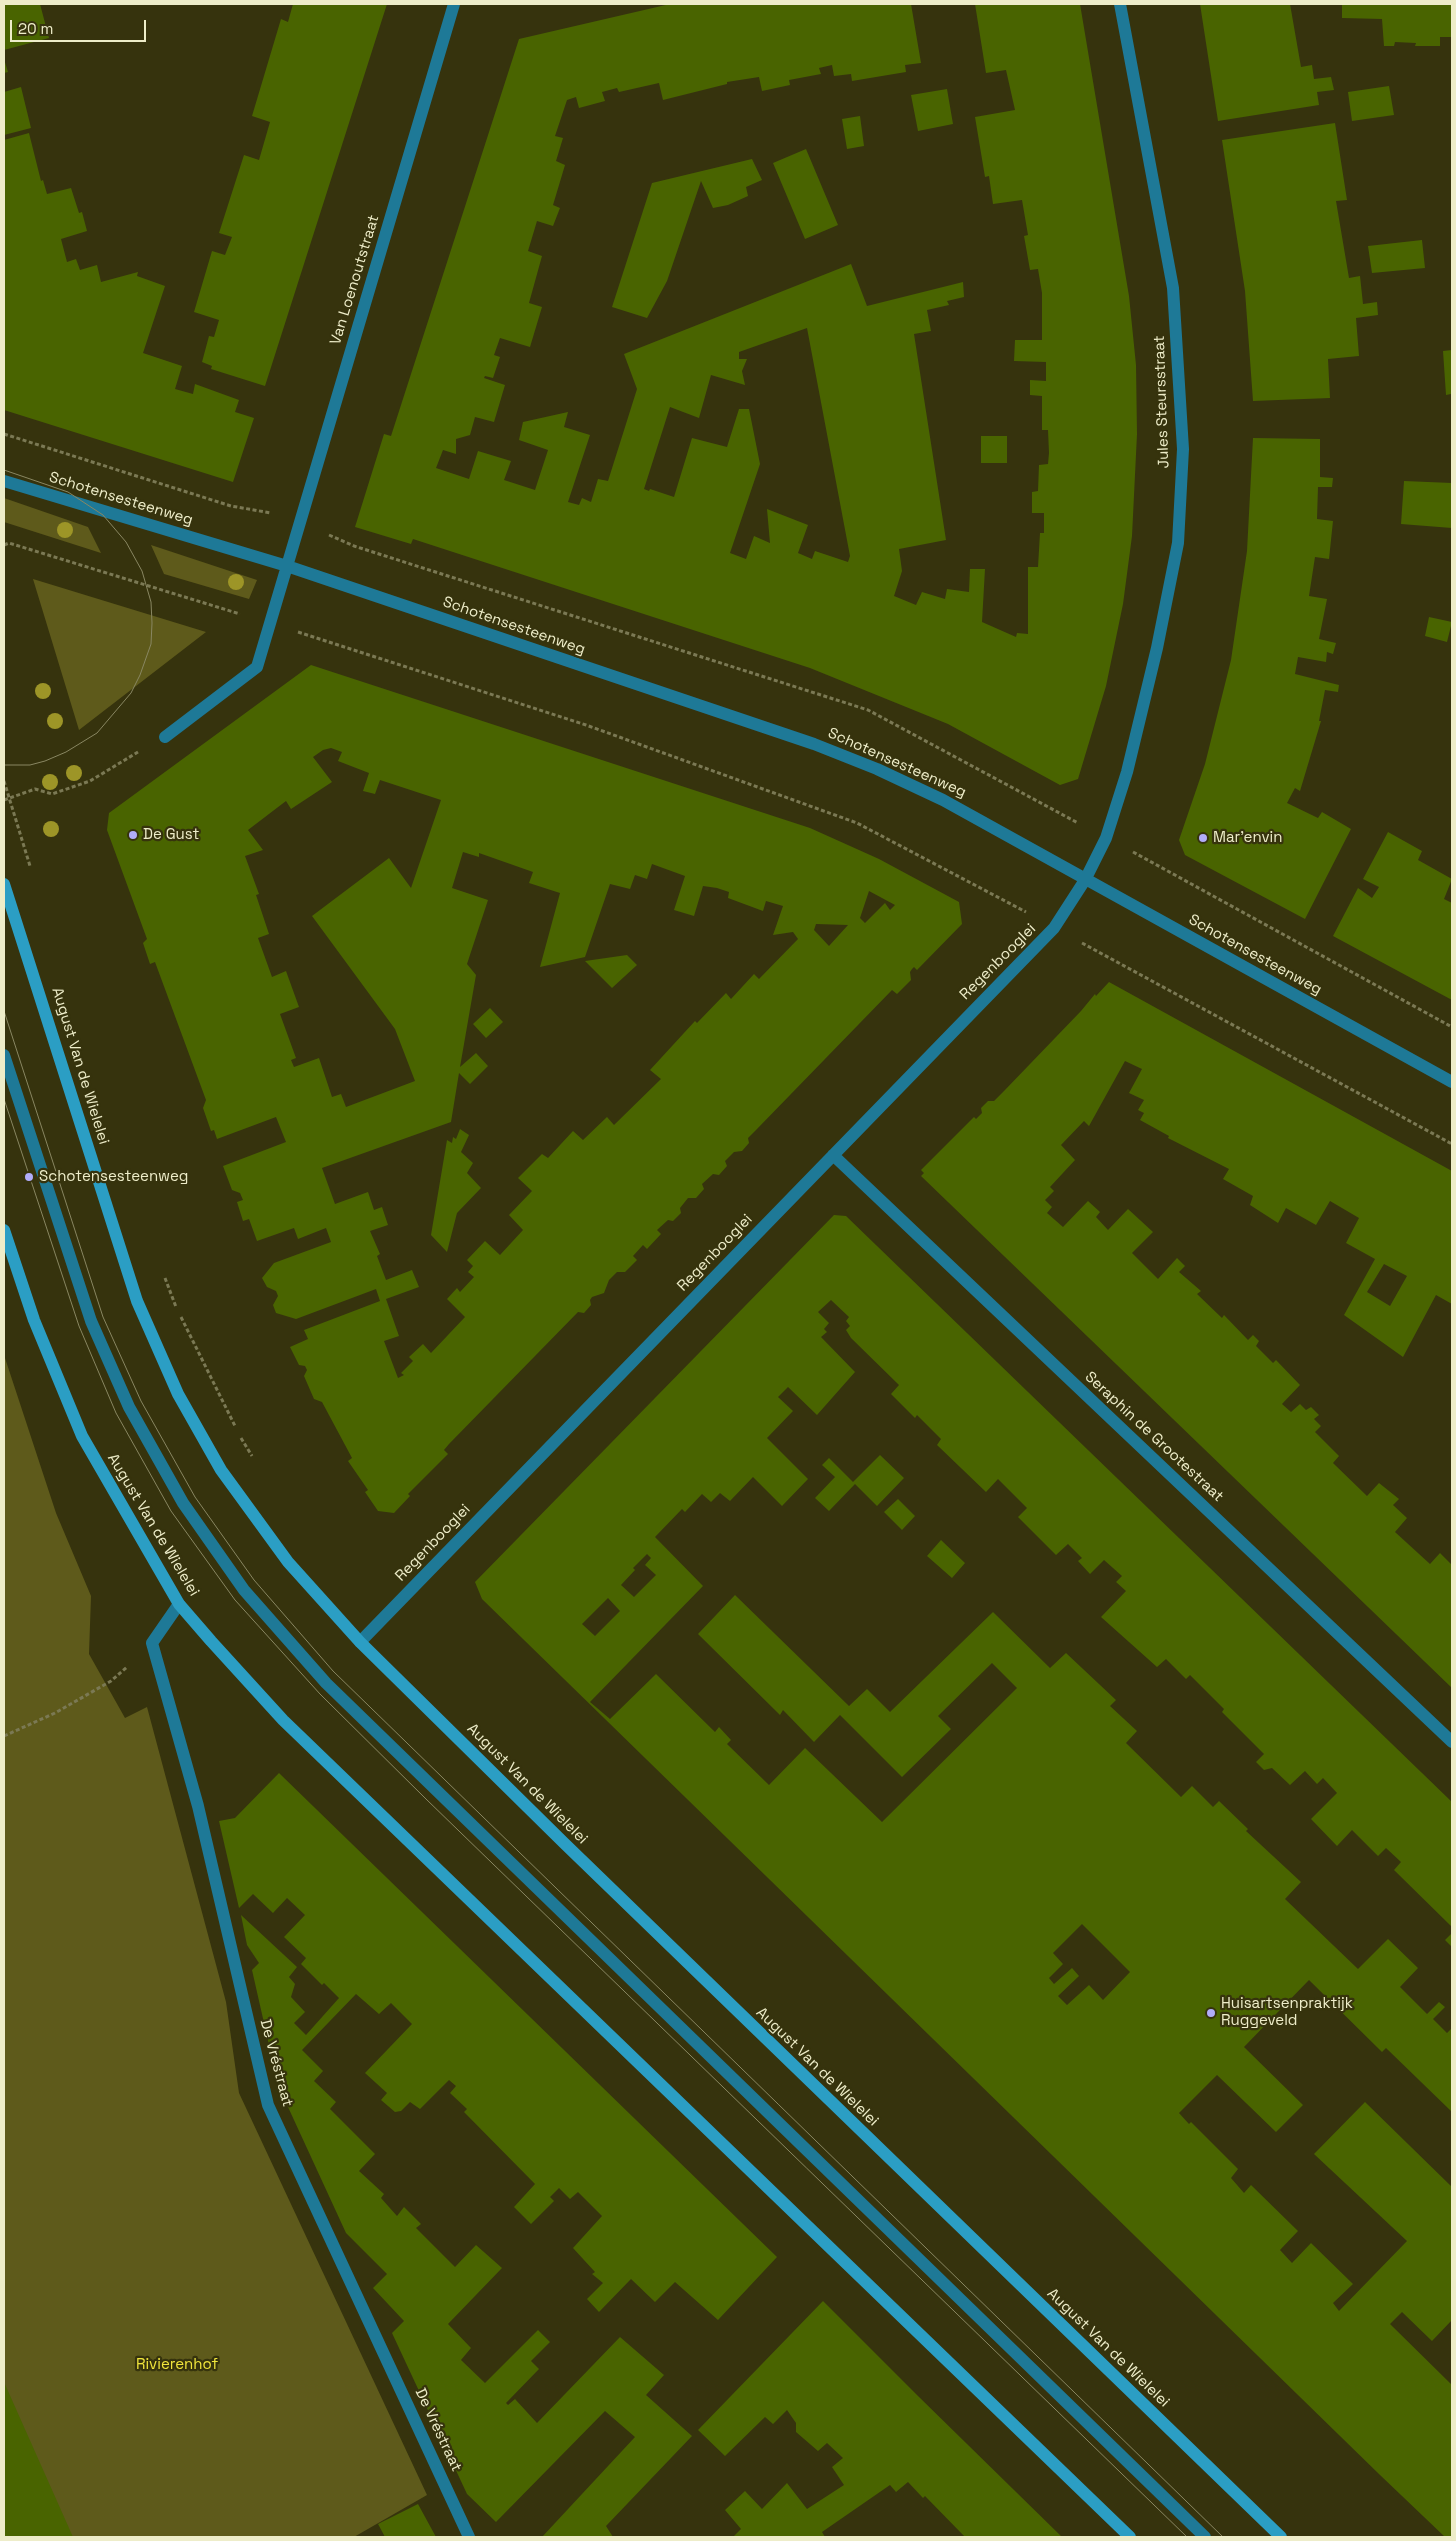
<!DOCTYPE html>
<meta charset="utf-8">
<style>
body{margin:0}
#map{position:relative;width:1456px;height:2541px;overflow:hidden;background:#36330d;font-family:"Space Grotesk",sans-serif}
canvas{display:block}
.frame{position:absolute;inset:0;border:5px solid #eeedc9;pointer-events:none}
.scale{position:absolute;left:10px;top:20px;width:136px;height:22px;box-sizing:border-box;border:2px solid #eeedc9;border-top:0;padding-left:6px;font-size:15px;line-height:18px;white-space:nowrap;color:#eeedc9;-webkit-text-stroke:4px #36330d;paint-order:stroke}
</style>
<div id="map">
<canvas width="1456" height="2541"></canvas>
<div class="frame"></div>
<div class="scale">20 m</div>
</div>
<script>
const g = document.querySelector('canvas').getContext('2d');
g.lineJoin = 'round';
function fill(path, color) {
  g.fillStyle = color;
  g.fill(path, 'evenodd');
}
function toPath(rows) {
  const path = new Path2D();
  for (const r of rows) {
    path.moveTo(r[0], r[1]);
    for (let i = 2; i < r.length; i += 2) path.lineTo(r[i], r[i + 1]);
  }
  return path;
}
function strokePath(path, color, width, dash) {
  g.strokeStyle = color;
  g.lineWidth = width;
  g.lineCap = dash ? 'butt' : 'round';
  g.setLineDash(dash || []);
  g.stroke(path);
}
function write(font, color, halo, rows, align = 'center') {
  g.font = font + ' "Space Grotesk",sans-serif';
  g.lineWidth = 4.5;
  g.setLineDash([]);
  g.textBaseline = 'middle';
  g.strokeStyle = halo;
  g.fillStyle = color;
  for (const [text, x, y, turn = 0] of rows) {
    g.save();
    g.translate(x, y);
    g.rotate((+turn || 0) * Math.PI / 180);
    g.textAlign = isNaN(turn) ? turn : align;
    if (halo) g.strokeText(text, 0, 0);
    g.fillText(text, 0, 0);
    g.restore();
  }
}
fill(toPath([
 [4,498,88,527,101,553,4,522],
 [151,545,257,580,249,599,164,574],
 [33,579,206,632,79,730],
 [4,1355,56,1513,91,1596,89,1654,125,1718,147,1707,226,2002,239,2093,427,2495,354,2537,4,2537]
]), '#5e5a1b');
fill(toPath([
 [4,4,40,4,49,38,4,50],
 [293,4,387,4,265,386,211,369,212,366,202,362,209,336,214,337,219,320,194,312,212,251,225,255,232,237,219,233,244,155,259,160,270,122,252,116,281,19,288,22],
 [670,4,911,4,921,63,905,65,906,72,852,81,851,74,834,76,832,65,819,68,821,74,789,80,790,85,762,91,759,77,727,82,727,84,663,100,659,83,619,92,617,88,602,92,605,101,579,108,576,97,567,100,555,136,563,138,556,161,565,165,553,205,560,208,553,226,537,221,528,251,542,256,529,303,542,307,530,347,500,338,494,355,500,357,493,378,485,376,484,378,505,385,494,422,475,417,470,435,456,439,456,454,443,450,436,468,469,479,478,451,511,461,504,480,535,490,548,450,519,440,523,422,568,412,564,427,590,435,568,502,579,505,582,498,591,502,598,479,608,481,637,389,624,354,851,264,867,306,963,282,964,297,947,301,949,305,927,310,931,331,914,334,946,540,899,549,902,571,894,596,916,605,922,592,945,599,947,589,969,592,970,569,985,569,982,622,1016,637,1017,633,1028,634,1028,567,1038,567,1040,533,1044,533,1044,513,1032,513,1032,492,1038,491,1039,465,1048,464,1049,453,1048,430,1042,430,1042,396,1030,395,1030,380,1046,381,1046,362,1014,361,1015,340,1042,340,1042,293,1038,269,1030,270,1024,236,1028,235,1022,200,993,204,989,176,985,177,975,117,1015,110,1006,70,986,73,975,4,1080,4,1129,296,1136,365,1137,434,1132,536,1123,604,1106,686,1078,779,1060,785,948,724,810,668,413,539,411,544,355,527,384,434,391,436,519,39],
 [807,328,850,556,848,562,815,551,812,559,798,553,808,525,767,509,770,543,754,536,746,559,730,553,760,464,749,409,739,409,727,447,692,438,674,497,650,489,649,491,644,489,670,407,699,418,711,375,745,385,742,371,747,359,739,359,739,352],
 [1200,4,1290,4,1301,67,1312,65,1314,79,1331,77,1334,90,1317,92,1319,105,1218,121],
 [1342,4,1452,4,1452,37,1440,37,1440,46,1415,46,1416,43,1395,42,1394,46,1384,46,1382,19,1342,18],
 [4,59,8,72,4,73],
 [1389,86,1394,115,1352,121,1348,92],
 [21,87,31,128,4,135,4,92],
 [947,89,953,124,918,131,911,95],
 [860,116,864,146,847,149,842,119],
 [1335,123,1347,200,1336,201,1349,278,1360,276,1363,304,1377,302,1378,315,1356,318,1359,356,1328,359,1330,398,1253,401,1245,291,1222,140],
 [29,133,41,181,43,180,47,194,71,188,79,213,82,212,87,231,61,239,67,262,76,259,80,270,97,265,101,282,138,272,137,276,165,286,143,353,182,366,175,389,193,394,195,384,239,400,235,412,254,418,233,482,4,410,4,140],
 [806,149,838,225,805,239,773,163],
 [752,159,762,180,746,187,748,196,728,205,713,208,701,181,667,281,647,318,612,307,652,183],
 [1422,240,1425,268,1372,273,1368,246],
 [1452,350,1452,397,1451,394,1446,395,1443,351],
 [981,436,1007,436,1007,463,981,463],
 [1253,438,1320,439,1320,477,1333,478,1332,487,1318,487,1317,519,1333,521,1329,559,1315,557,1309,596,1327,599,1319,639,1336,643,1333,654,1327,652,1326,662,1298,657,1295,674,1339,685,1338,692,1325,690,1319,721,1321,721,1300,791,1295,788,1287,803,1318,818,1322,812,1351,829,1305,919,1185,855,1179,840,1205,764,1231,660,1247,551],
 [1404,481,1452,483,1452,528,1401,524],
 [1429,617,1452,622,1447,642,1425,636],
 [311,665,810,828,879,859,959,902,962,924,917,970,914,967,912,969,910,972,911,980,897,994,892,990,757,1129,748,1138,749,1143,742,1151,734,1152,725,1161,727,1166,719,1175,713,1174,702,1184,704,1189,696,1198,688,1198,680,1208,681,1213,673,1221,668,1220,657,1230,661,1234,647,1249,643,1245,633,1256,637,1260,625,1272,617,1272,609,1280,604,1293,592,1297,590,1300,591,1305,584,1313,578,1312,449,1444,444,1450,448,1454,408,1494,410,1496,394,1513,378,1511,365,1492,368,1490,348,1461,352,1458,322,1402,314,1399,304,1376,307,1370,305,1366,299,1365,290,1347,308,1339,304,1330,380,1301,376,1289,296,1319,276,1313,273,1305,278,1296,276,1291,267,1287,262,1278,274,1263,331,1242,326,1228,298,1239,294,1228,257,1241,249,1219,243,1221,237,1202,243,1200,240,1193,232,1190,223,1166,286,1142,276,1117,217,1139,214,1130,211,1131,203,1108,206,1100,155,962,150,964,143,943,147,939,107,830,109,813],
 [331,748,342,752,338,761,369,773,363,791,375,794,380,780,441,800,411,888,389,858,312,916,395,1029,415,1081,346,1107,341,1094,332,1097,319,1058,294,1067,291,1060,296,1058,280,1014,299,1007,286,971,272,977,258,938,269,934,256,895,259,894,245,856,263,850,248,830,286,801,291,809,332,782,313,757,323,750],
 [463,852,479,857,479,853,533,872,529,883,560,893,540,967,585,957,610,884,630,889,635,875,647,879,652,864,685,876,674,910,694,916,703,886,717,888,729,892,728,898,763,911,766,901,783,906,773,935,793,932,798,939,759,979,754,974,731,999,726,993,697,1023,695,1021,650,1070,661,1079,614,1125,607,1117,583,1140,573,1131,548,1158,542,1154,518,1178,532,1191,509,1215,523,1230,500,1255,485,1241,467,1260,473,1266,468,1272,474,1277,460,1292,457,1288,447,1299,465,1317,431,1353,423,1344,409,1357,413,1361,401,1373,404,1375,398,1378,384,1341,399,1336,386,1299,419,1287,412,1270,386,1280,377,1256,380,1254,370,1231,388,1225,382,1207,374,1210,368,1192,335,1204,322,1168,451,1122,459,1073,470,1084,488,1066,476,1053,460,1067,476,975,467,964,488,900,452,888],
 [869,891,895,905,890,910,885,903,865,923,860,918],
 [816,924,848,925,829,946,814,930],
 [1388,832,1422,851,1418,860,1452,879,1444,899,1452,903,1452,1000,1333,936,1358,888,1372,898,1379,887,1363,879],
 [627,955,637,965,612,988,585,961],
 [1109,982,1452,1171,1452,1304,1436,1295,1403,1357,1344,1315,1375,1259,1346,1243,1359,1218,1330,1201,1316,1225,1286,1208,1278,1223,1250,1205,1253,1196,1223,1179,1229,1169,1168,1138,1169,1136,1140,1120,1144,1113,1138,1110,1144,1100,1129,1093,1142,1069,1125,1061,1089,1126,1084,1121,1061,1145,1075,1160,1050,1187,1054,1191,1045,1200,1052,1207,1047,1213,1063,1227,1088,1201,1100,1212,1096,1217,1108,1230,1128,1209,1153,1232,1132,1253,1158,1279,1177,1258,1185,1266,1179,1272,1201,1291,1197,1294,1222,1318,1224,1315,1248,1340,1253,1335,1259,1341,1256,1346,1273,1363,1276,1360,1300,1385,1282,1404,1291,1412,1300,1404,1306,1410,1311,1407,1319,1415,1314,1419,1321,1426,1315,1432,1339,1456,1333,1463,1367,1496,1379,1483,1399,1499,1393,1505,1407,1518,1395,1532,1430,1564,1440,1553,1452,1565,1452,1688,921,1176,924,1173,921,1170,974,1117,976,1119,982,1113,981,1108,988,1101,994,1101,1004,1091,1081,1011,1095,994,1096,996],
 [1384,1264,1407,1276,1390,1306,1367,1292],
 [490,1008,503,1022,486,1038,473,1024],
 [460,1129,469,1135,461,1152,473,1163,467,1173,481,1188,457,1213,447,1252,431,1235,447,1140,452,1143,453,1137,456,1139],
 [834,1215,846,1216,1452,1802,1452,1927,1394,1870,1401,1862,1386,1848,1378,1856,1352,1830,1337,1846,1311,1819,1337,1793,1323,1778,1317,1784,1305,1771,1290,1785,1272,1768,1264,1770,1256,1762,1264,1754,1222,1712,1224,1709,1190,1675,1186,1679,1166,1659,1157,1667,1101,1617,1126,1591,1116,1582,1122,1576,1104,1560,1090,1574,1078,1561,1082,1558,1068,1544,1056,1555,1018,1517,1027,1508,998,1479,986,1492,937,1445,941,1439,917,1415,915,1418,891,1394,899,1385,851,1338,846,1330,850,1326,846,1321,849,1317,831,1300,818,1312,829,1323,824,1329,827,1332,821,1337,855,1372,817,1415,788,1387,778,1397,793,1411,767,1438,808,1479,782,1506,753,1477,730,1501,720,1493,711,1502,702,1494,685,1512,682,1509,655,1537,703,1586,590,1702,610,1719,656,1674,715,1732,719,1727,731,1740,727,1744,769,1785,805,1748,882,1822,1017,1688,992,1663,938,1716,951,1729,902,1777,840,1715,814,1742,783,1710,780,1715,698,1634,735,1595,849,1706,867,1689,890,1712,993,1612,1050,1668,1066,1653,1116,1700,1110,1706,1137,1731,1126,1743,1181,1797,1192,1786,1213,1807,1219,1801,1248,1829,1246,1831,1301,1882,1285,1899,1358,1969,1388,1939,1418,1968,1400,1987,1427,2014,1439,2002,1445,2007,1433,2019,1447,2033,1452,2028,1452,2112,1386,2048,1382,2052,1309,1980,1244,2047,1303,2105,1276,2132,1217,2075,1179,2113,1189,2124,1191,2122,1238,2169,1231,2178,1244,2193,1251,2185,1298,2231,1280,2250,1292,2263,1311,2243,1353,2284,1333,2303,1339,2311,1407,2241,1314,2154,1365,2102,1452,2187,1452,2320,1432,2341,1402,2312,1390,2324,1452,2385,1452,2537,1445,2537,1380,2475,482,1599,475,1582],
 [647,1554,651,1558,645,1565,656,1575,634,1597,621,1585,635,1570,633,1568],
 [608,1598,620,1611,595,1636,582,1624],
 [1082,1924,1130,1972,1103,2000,1089,1985,1067,2005,1058,1996,1079,1976,1072,1968,1054,1984,1049,1978,1063,1964,1053,1953],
 [880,1455,904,1478,877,1506,855,1484,829,1511,815,1498,835,1477,822,1465,829,1458,853,1482],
 [898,1499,915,1516,902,1530,884,1512],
 [941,1540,965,1563,952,1578,927,1556],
 [279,1773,777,2257,718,2320,675,2282,655,2302,631,2279,599,2312,587,2299,603,2283,592,2274,595,2272,573,2248,602,2216,578,2192,570,2199,559,2188,550,2197,554,2201,531,2224,514,2207,535,2184,464,2112,467,2109,450,2093,456,2086,449,2080,420,2109,410,2102,401,2111,395,2112,381,2100,387,2093,365,2073,412,2024,391,2003,379,2014,356,1994,302,2050,323,2071,314,2081,336,2102,330,2109,375,2154,359,2171,384,2194,381,2198,397,2216,404,2207,421,2224,416,2228,455,2267,476,2245,502,2268,448,2324,471,2348,461,2360,485,2383,538,2330,550,2342,531,2361,539,2369,506,2403,508,2405,515,2399,537,2423,620,2337,664,2375,646,2395,692,2436,606,2526,613,2537,542,2537,635,2437,605,2411,496,2522,467,2494,392,2333,404,2321,373,2288,387,2274,346,2233,288,2107,276,2076,252,1970,259,1963,247,1945,241,1915,297,1967,289,1977,295,1984,291,1997,305,2012,294,2023,306,2035,339,1998,324,1983,322,1985,301,1964,306,1958,284,1937,305,1915,287,1898,273,1913,253,1894,239,1908,219,1821,235,1818],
 [1452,1933,1452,1947,1445,1940],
 [823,2301,917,2395,1062,2537,965,2537,925,2496,923,2498,908,2482,896,2492,890,2485,822,2532,825,2537,733,2537,741,2529,725,2510,745,2491,762,2509,787,2483,807,2509,844,2485,832,2467,843,2458,827,2443,818,2451,796,2432,796,2423,787,2410,773,2424,765,2417,725,2456,698,2430],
 [4,2382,73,2537,4,2537],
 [418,2504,436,2537,385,2537,378,2524]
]), '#496400');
strokePath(toPath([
 [4,434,231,506,271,513],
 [329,535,354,546,868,710,1078,823],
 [4,545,9,543,240,614],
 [298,632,586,725,857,823,1026,912],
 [4,781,30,866],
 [4,800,35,789,52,794,90,781,138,752],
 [1133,852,1452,1027],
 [1082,943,1452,1144],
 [165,1278,176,1307],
 [181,1317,235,1426],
 [241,1438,252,1456],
 [4,1736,55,1713,111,1681,127,1667]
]), '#7b7954', 3, [4, 2.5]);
strokePath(toPath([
 [4,1055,91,1321,129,1407,183,1503,244,1590,326,1683,1205,2537]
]), '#1e7997', 12);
strokePath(toPath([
 [4,481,287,566,814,744,877,769,943,800,1452,1082],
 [165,737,257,667,454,4],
 [833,1155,1452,1742],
 [179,1604,152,1643,198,1806,268,2105,469,2537],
 [360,1642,1054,928,1085,880,1106,838,1127,772,1157,648,1178,543,1183,449,1173,288,1120,4]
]), '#1e7997', 12);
strokePath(toPath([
 [4,884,137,1301,178,1394,221,1470,288,1562,360,1642,564,1843,1281,2537],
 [4,1230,34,1320,82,1436,179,1604,211,1641,283,1720,1130,2537]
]), '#2b9ec4', 12);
strokePath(toPath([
 [4,470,68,492,103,515,126,542,142,571,151,602,152,623,151,644,140,675,131,693,97,733,66,752,45,761,30,765,4,765],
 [4,1011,103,1317,141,1401,195,1497,254,1580,333,1671,1223,2537],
 [4,1099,79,1326,116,1413,171,1511,235,1600,320,1694,426,1799,1187,2537]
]), '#898762', 1);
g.fillStyle = '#9d9527';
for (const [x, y] of [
 [65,530],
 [236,582],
 [43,691],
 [55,721],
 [74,773],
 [50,782],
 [51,829]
]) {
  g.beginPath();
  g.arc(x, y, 8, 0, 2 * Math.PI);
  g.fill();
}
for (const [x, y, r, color] of [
 [133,835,5,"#b1adfa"],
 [1203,838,5,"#b1adfa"],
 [29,1177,5,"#b1adfa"],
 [1211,2013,5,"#b1adfa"]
]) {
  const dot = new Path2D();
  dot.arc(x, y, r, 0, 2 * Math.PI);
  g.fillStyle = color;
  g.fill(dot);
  strokePath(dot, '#36330d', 2);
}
write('15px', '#eeedc9', '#36330d', [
 ["Van Loenoutstraat",355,280,-73],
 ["Jules Steursstraat",1162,402,-92],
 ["Schotensesteenweg",121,499,17],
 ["Schotensesteenweg",514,626,19],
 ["Schotensesteenweg",897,763,24],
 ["Schotensesteenweg",1255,955,29],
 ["Regenbooglei",998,962,-45],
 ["August Van de Wielelei",80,1066,73],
 ["Regenbooglei",715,1253,-46],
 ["Seraphin de Grootestraat",1154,1437,43],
 ["August Van de Wielelei",153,1525,59],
 ["Regenbooglei",433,1543,-46],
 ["August Van de Wielelei",527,1784,45],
 ["De Vréstraat",276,2063,75],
 ["August Van de Wielelei",817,2067,44],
 ["August Van de Wielelei",1108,2348,44],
 ["De Vréstraat",438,2430,65]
]);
write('15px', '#eeedc9', '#36330d', [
 ["De Gust",143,835],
 ["Mar'envin",1213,838],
 ["Schotensesteenweg",39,1177],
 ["Huisartsenpraktijk",1221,2004],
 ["Ruggeveld",1221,2021]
], 'left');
write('15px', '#f1e63c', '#36330d', [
 ["Rivierenhof",177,2365]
]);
</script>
